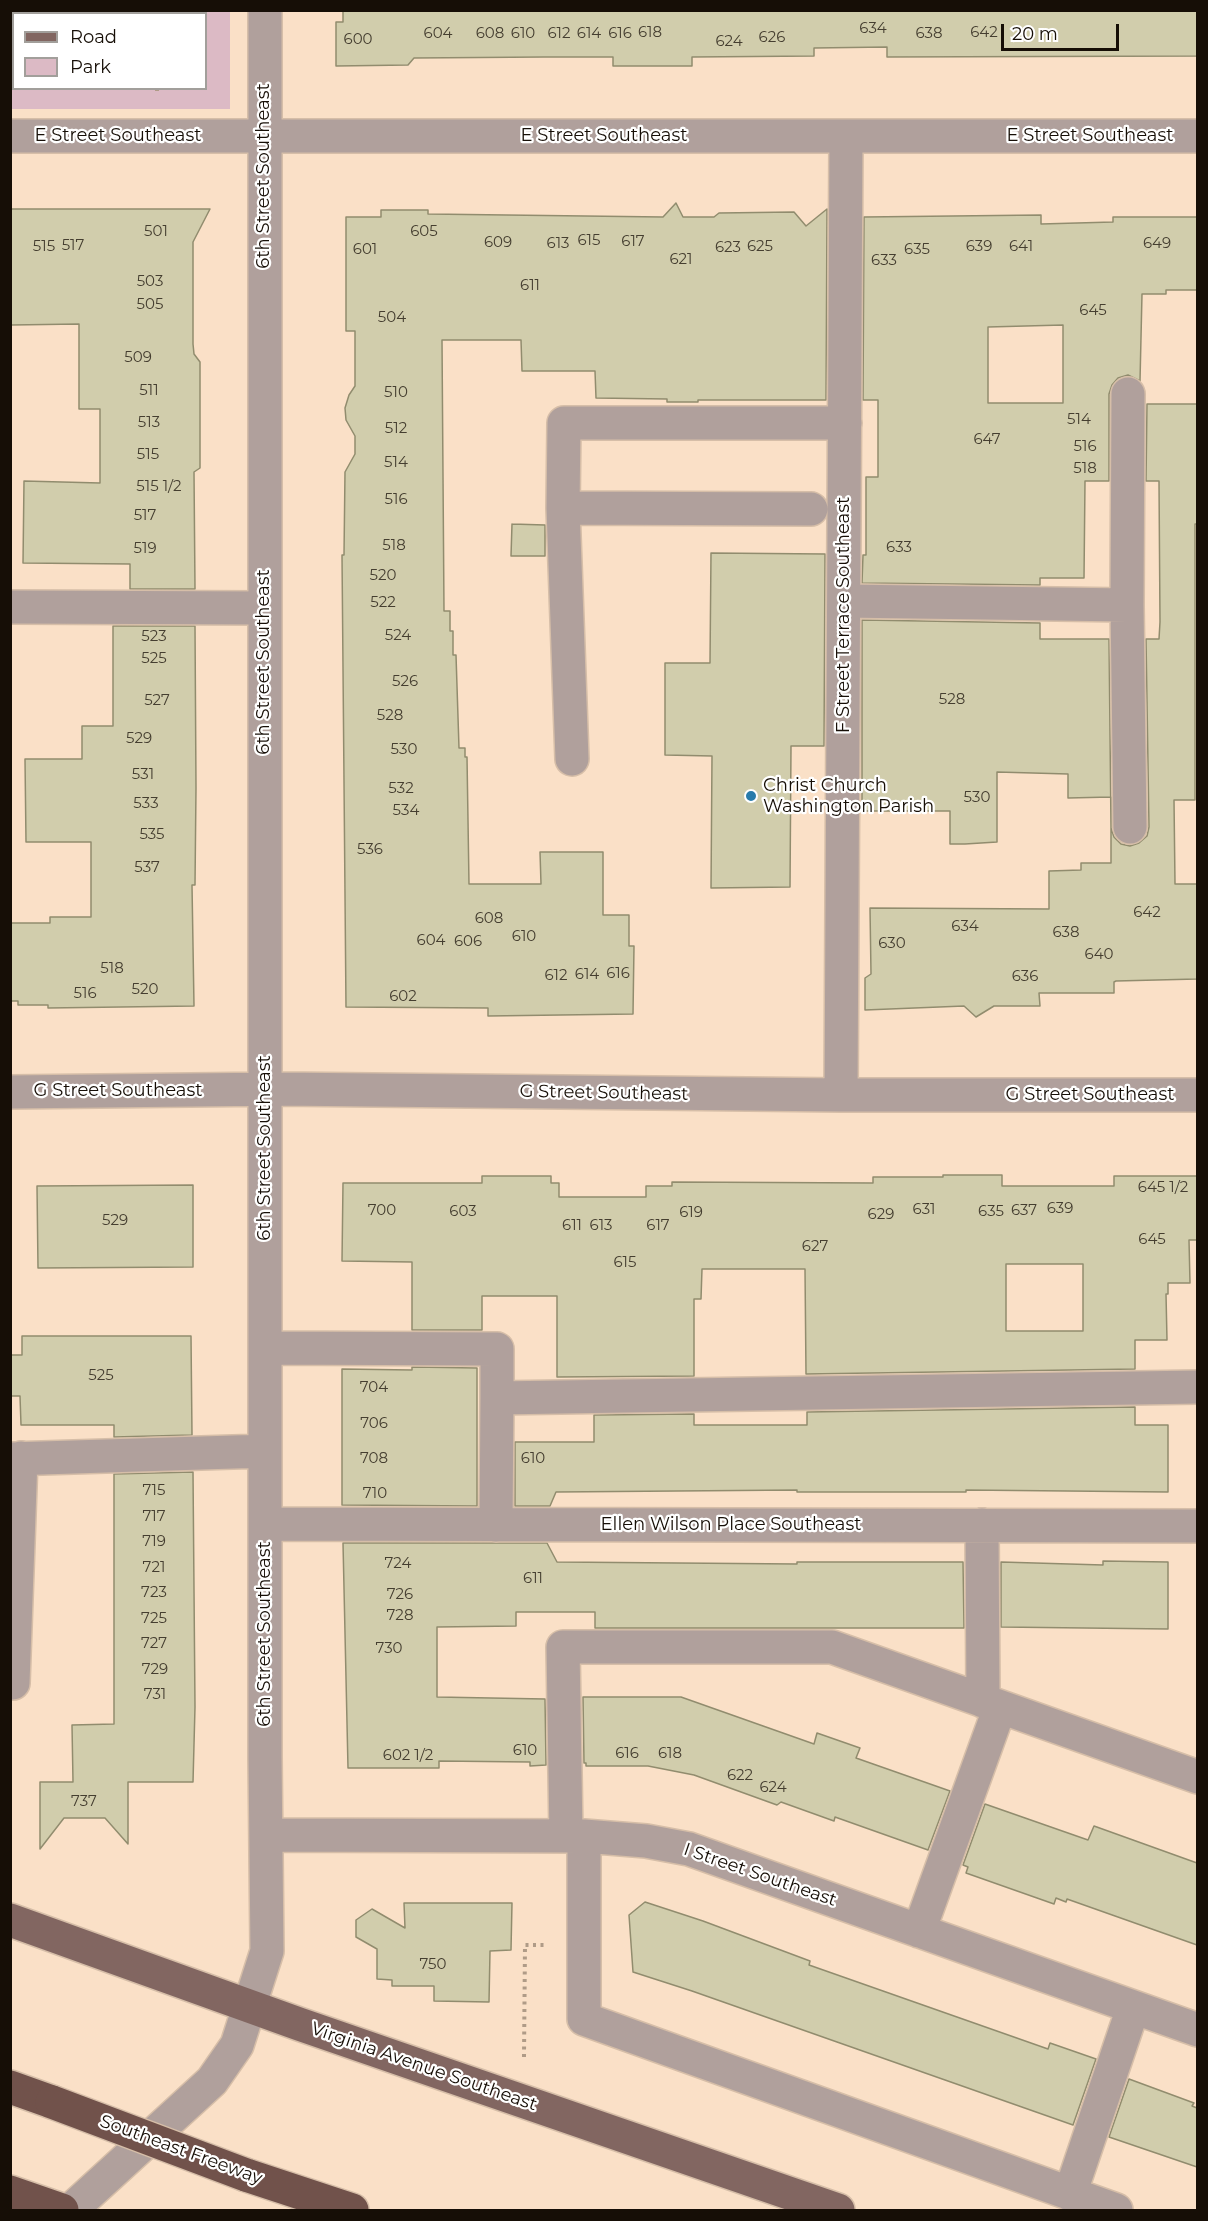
<!DOCTYPE html>
<style>
body{margin:0}
#map{position:relative;width:1208px;height:2221px;overflow:hidden;background:#fae0c7;font-family:Montserrat,sans-serif}
canvas{display:block}
.frame{position:absolute;inset:0;border:12px solid #160e06;pointer-events:none}
.legend{position:absolute;left:12px;top:12px;width:195px;height:78px;box-sizing:border-box;background:#fff;border:2px solid #a29f9b;margin:0;padding:8px 10px;list-style:none;font-size:18px;color:#160e06}
.legend li{display:flex;align-items:center;gap:12px;height:30px}
.legend b{width:30px;border:2px solid #a29f9b}
.scale{position:absolute;left:1001px;top:24px;width:118px;height:27px;box-sizing:border-box;border:3px solid #160e06;border-top:0;padding-left:8px;font-size:18px;line-height:21px;white-space:nowrap;color:#160e06;-webkit-text-stroke:4px #fff;paint-order:stroke}
</style>
<div id="map">
<canvas width="1208" height="2221"></canvas>
<div class="frame"></div>
<ul class="legend">
<li><b style="height:8px;background:#826661"></b>Road</li>
<li><b style="height:16px;background:#dcbac5"></b>Park</li>
</ul>
<div class="scale">20 m</div>
</div>
<script>
const g = document.querySelector('canvas').getContext('2d');
g.lineJoin = 'round';
function fill(path, color) {
  g.fillStyle = color;
  g.fill(path, 'evenodd');
}
function toPath(rows) {
  const path = new Path2D();
  for (const r of rows) {
    path.moveTo(r[0], r[1]);
    for (let i = 2; i < r.length; i += 2) path.lineTo(r[i], r[i + 1]);
  }
  return path;
}
function strokePath(path, color, width, dash) {
  g.strokeStyle = color;
  g.lineWidth = width;
  g.lineCap = dash ? 'butt' : 'round';
  g.setLineDash(dash || []);
  g.stroke(path);
}
function write(font, color, halo, rows, align = 'center') {
  g.font = font + ' Montserrat,sans-serif';
  g.lineWidth = 4.5;
  g.setLineDash([]);
  g.textBaseline = 'middle';
  g.strokeStyle = halo;
  g.fillStyle = color;
  for (const [text, x, y, turn = 0] of rows) {
    g.save();
    g.translate(x, y);
    g.rotate((+turn || 0) * Math.PI / 180);
    g.textAlign = isNaN(turn) ? turn : align;
    if (halo) g.strokeText(text, 0, 0);
    g.fillText(text, 0, 0);
    g.restore();
  }
}
fill(toPath([
 [11,10,230,11,230,109,11,109],
 [14,14,206,14,206,88,14,88]
]), '#dcbac5');
const building = toPath([
 [343,10,1197,10,1197,56,887,57,887,47,814,48,814,56,692,57,692,66,613,66,613,57,544,57,414,58,408,65,336,66,336,22,343,22,343,10],
 [676,203,683,217,714,217,719,213,794,212,806,226,827,209,826,400,698,400,698,402,667,402,667,399,596,398,595,371,522,371,521,340,442,340,444,611,450,611,450,631,453,631,453,655,456,655,459,748,465,748,465,757,467,757,469,884,541,884,540,852,603,852,603,915,629,915,629,946,634,946,633,1014,488,1016,488,1008,346,1007,342,555,344,555,345,472,355,454,355,436,346,420,345,408,349,395,355,386,355,331,346,331,346,217,381,217,381,210,428,210,428,214,663,217,676,203],
 [10,209,210,209,193,242,193,344,194,354,200,362,200,468,194,472,195,589,130,589,130,564,23,563,24,481,100,483,100,409,79,409,79,324,11,325,10,209],
 [1041,215,1041,224,1113,222,1113,217,1197,217,1197,290,1166,290,1166,294,1142,294,1140,381,1128,375,1118,378,1112,385,1109,394,1109,481,1085,481,1084,578,1040,578,1040,585,862,583,863,555,866,555,866,477,878,477,878,400,863,400,864,217,1041,215],
 [1063,325,1063,403,988,403,988,327,1063,325],
 [1147,404,1197,404,1197,524,1195,524,1195,800,1174,800,1175,884,1197,884,1197,979,1116,981,1114,982,1114,993,1039,993,1040,1006,994,1006,976,1017,964,1006,865,1010,865,978,871,974,870,908,1049,909,1049,871,1081,870,1081,863,1111,863,1111,797,1068,798,1068,774,997,772,997,842,965,844,950,844,950,811,862,811,862,620,1040,623,1040,639,1109,639,1111,828,1114,837,1121,844,1130,846,1139,843,1147,836,1149,827,1146,639,1159,639,1160,622,1159,481,1146,481,1147,404],
 [512,524,545,525,545,556,511,556,512,524],
 [711,553,825,554,824,746,791,746,790,887,711,888,712,756,665,755,665,663,710,663,711,553],
 [113,626,195,626,196,788,195,885,192,885,194,1006,48,1008,48,1005,18,1005,18,1001,10,1001,10,923,50,923,50,917,91,917,91,842,26,842,25,759,82,759,82,726,113,726,113,626],
 [943,1175,1002,1175,1002,1186,1114,1186,1114,1176,1197,1176,1197,1240,1189,1240,1190,1283,1168,1283,1168,1294,1166,1294,1167,1340,1135,1340,1135,1369,806,1374,805,1269,702,1269,701,1299,694,1299,694,1376,557,1377,557,1296,482,1296,482,1330,412,1330,412,1262,342,1261,343,1183,482,1183,482,1176,551,1176,551,1183,559,1183,559,1197,646,1197,646,1186,672,1186,672,1182,873,1183,873,1177,943,1177,943,1175],
 [1006,1264,1083,1264,1083,1331,1006,1331,1006,1264],
 [193,1185,193,1267,38,1268,37,1186,193,1185],
 [22,1336,191,1336,192,1435,114,1437,114,1425,21,1425,20,1396,10,1396,10,1355,22,1355,22,1336],
 [412,1367,477,1368,477,1506,342,1505,342,1369,412,1370,412,1367],
 [1135,1407,1135,1425,1168,1425,1168,1492,966,1490,966,1492,797,1492,797,1490,556,1492,550,1506,515,1506,515,1442,594,1442,594,1415,694,1414,694,1425,807,1425,807,1412,1135,1407],
 [193,1472,195,1707,193,1782,128,1782,128,1844,105,1818,64,1818,40,1849,40,1782,73,1782,72,1725,114,1724,114,1474,193,1472],
 [343,1543,547,1543,557,1562,797,1564,797,1562,963,1562,964,1628,595,1628,595,1612,516,1612,516,1626,437,1627,437,1697,545,1699,546,1765,530,1766,530,1762,439,1761,439,1768,348,1768,343,1543],
 [1103,1561,1168,1562,1168,1629,1001,1627,1001,1562,1103,1565,1103,1561],
 [583,1697,681,1697,814,1744,817,1733,860,1748,856,1758,950,1791,928,1850,835,1817,834,1821,781,1802,777,1805,694,1775,648,1766,586,1766,586,1763,584,1763,583,1697],
 [985,1804,1088,1840,1094,1826,1197,1863,1197,1945,1067,1899,1066,1902,1056,1898,1054,1904,966,1873,968,1867,963,1865,985,1804],
 [645,1902,703,1921,810,1961,809,1965,1048,2049,1050,2043,1096,2059,1073,2125,692,1991,633,1972,629,1915,645,1902],
 [404,1903,512,1903,511,1950,490,1951,489,2002,434,2001,434,1986,392,1986,392,1980,377,1979,377,1949,356,1937,356,1920,372,1909,405,1928,404,1903],
 [1129,2079,1194,2103,1192,2106,1197,2108,1197,2167,1109,2137,1129,2079]
]);
fill(building, '#d1cdac');
strokePath(building, '#918c6e', 1.5);
const minor = toPath([
 [10,136,1198,136],
 [1128,394,1127,605,1130,827],
 [563,508,572,759],
 [811,509,563,508,564,423,845,423],
 [844,601,1127,605],
 [10,607,264,608],
 [10,1092,280,1089,841,1095,1198,1095],
 [841,1095,846,136],
 [265,1348,497,1349,497,1398],
 [10,1459,265,1451],
 [265,1524,1198,1526],
 [496,1525,497,1398,1198,1387],
 [982,1525,983,1701],
 [10,1683,13,1683,21,1458],
 [266,1835,584,1836,646,1841,689,1849,1198,2030],
 [566,1836,563,1647,832,1647,1198,1777],
 [584,1836,584,2019,1116,2210],
 [919,1931,1000,1707],
 [1070,2194,1133,2008],
 [71,2210,212,2081,237,2045,267,1951,265,1757,265,10]
]);
const major = toPath([
 [10,1920,299,2024,838,2210]
]);
const highway = toPath([
 [10,2087,52,2102],
 [246,2175,352,2210],
 [10,2192,62,2210]
]);
strokePath(minor, '#d6bea8', 36);
strokePath(major, '#d6bea8', 36);
strokePath(highway, '#d6bea8', 36);
strokePath(toPath([
 [156,10,156,14],
 [10,36,14,36],
 [157,88,157,93],
 [524,2057,525,1945,547,1945]
]), '#af9b87', 4, [3, 4.5]);
strokePath(minor, '#b0a09c', 33);
strokePath(major, '#826661', 33);
strokePath(highway, '#71524b', 33);
const highwayBridge = toPath([
 [52,2102,246,2175]
]);
strokePath(highwayBridge, '#d6bea8', 36, []);
strokePath(highwayBridge, '#71524b', 33);
for (const [x, y, r, color] of [
 [751,796,6,"#287bab"]
]) {
  const dot = new Path2D();
  dot.arc(x, y, r, 0, 2 * Math.PI);
  g.fillStyle = color;
  g.fill(dot);
  strokePath(dot, '#fff', 2);
}
write('15px', '#453e30', null, [
 ["634",873,29],
 ["618",650,33],
 ["642",984,33],
 ["604",438,34],
 ["608",490,34],
 ["610",523,34],
 ["612",559,34],
 ["614",589,34],
 ["616",620,34],
 ["638",929,34],
 ["626",772,38],
 ["600",358,40],
 ["624",729,42],
 ["501",156,232],
 ["605",424,232],
 ["615",589,241],
 ["617",633,242],
 ["609",498,243],
 ["613",558,244],
 ["649",1157,244],
 ["517",73,246],
 ["515",44,247],
 ["625",760,247],
 ["639",979,247],
 ["641",1021,247],
 ["623",728,248],
 ["601",365,250],
 ["635",917,250],
 ["621",681,260],
 ["633",884,261],
 ["503",150,282],
 ["611",530,286],
 ["505",150,305],
 ["645",1093,311],
 ["504",392,318],
 ["509",138,358],
 ["511",149,391],
 ["510",396,393],
 ["514",1079,420],
 ["513",149,423],
 ["512",396,429],
 ["647",987,440],
 ["516",1085,447],
 ["515",148,455],
 ["514",396,463],
 ["518",1085,469],
 ["515 1/2",159,487],
 ["516",396,500],
 ["517",145,516],
 ["518",394,546],
 ["633",899,548],
 ["519",145,549],
 ["520",383,576],
 ["522",383,603],
 ["524",398,636],
 ["523",154,637],
 ["525",154,659],
 ["526",405,682],
 ["528",952,700],
 ["527",157,701],
 ["528",390,716],
 ["529",139,739],
 ["530",404,750],
 ["531",143,775],
 ["532",401,789],
 ["530",977,798],
 ["533",146,804],
 ["534",406,811],
 ["535",152,835],
 ["536",370,850],
 ["537",147,868],
 ["642",1147,913],
 ["608",489,919],
 ["634",965,927],
 ["638",1066,933],
 ["610",524,937],
 ["604",431,941],
 ["606",468,942],
 ["630",892,944],
 ["640",1099,955],
 ["518",112,969],
 ["616",618,974],
 ["614",587,975],
 ["612",556,976],
 ["636",1025,977],
 ["520",145,990],
 ["516",85,994],
 ["602",403,997],
 ["645 1/2",1163,1188],
 ["639",1060,1209],
 ["631",924,1210],
 ["700",382,1211],
 ["637",1024,1211],
 ["603",463,1212],
 ["635",991,1212],
 ["619",691,1213],
 ["629",881,1215],
 ["529",115,1221],
 ["611",572,1226],
 ["613",601,1226],
 ["617",658,1226],
 ["645",1152,1240],
 ["627",815,1247],
 ["615",625,1263],
 ["525",101,1376],
 ["704",374,1388],
 ["706",374,1424],
 ["708",374,1459],
 ["610",533,1459],
 ["715",154,1491],
 ["710",375,1494],
 ["717",154,1517],
 ["719",154,1542],
 ["724",398,1564],
 ["721",154,1568],
 ["611",533,1579],
 ["723",154,1593],
 ["726",400,1595],
 ["728",400,1616],
 ["725",154,1619],
 ["727",154,1644],
 ["730",389,1649],
 ["729",155,1670],
 ["731",155,1695],
 ["610",525,1751],
 ["616",627,1754],
 ["618",670,1754],
 ["602 1/2",408,1756],
 ["622",740,1776],
 ["624",773,1788],
 ["737",84,1802],
 ["750",433,1965]
]);
write('18px', '#160e06', '#fff', [
 ["E Street Southeast",118,136],
 ["E Street Southeast",604,136],
 ["E Street Southeast",1090,136],
 ["6th Street Southeast",264,176,-90],
 ["F Street Terrace Southeast",844,615,-90],
 ["6th Street Southeast",264,662,-90],
 ["G Street Southeast",118,1091],
 ["G Street Southeast",604,1093,1],
 ["G Street Southeast",1090,1095],
 ["6th Street Southeast",265,1148,-90],
 ["Ellen Wilson Place Southeast",731,1525],
 ["6th Street Southeast",265,1634,-90],
 ["I Street Southeast",760,1875,19],
 ["Virginia Avenue Southeast",424,2067,19],
 ["Southeast Freeway",181,2150,20]
]);
write('18px', '#160e06', '#fff', [
 ["Christ Church",763,786],
 ["Washington Parish",763,807]
], 'left');
</script>
